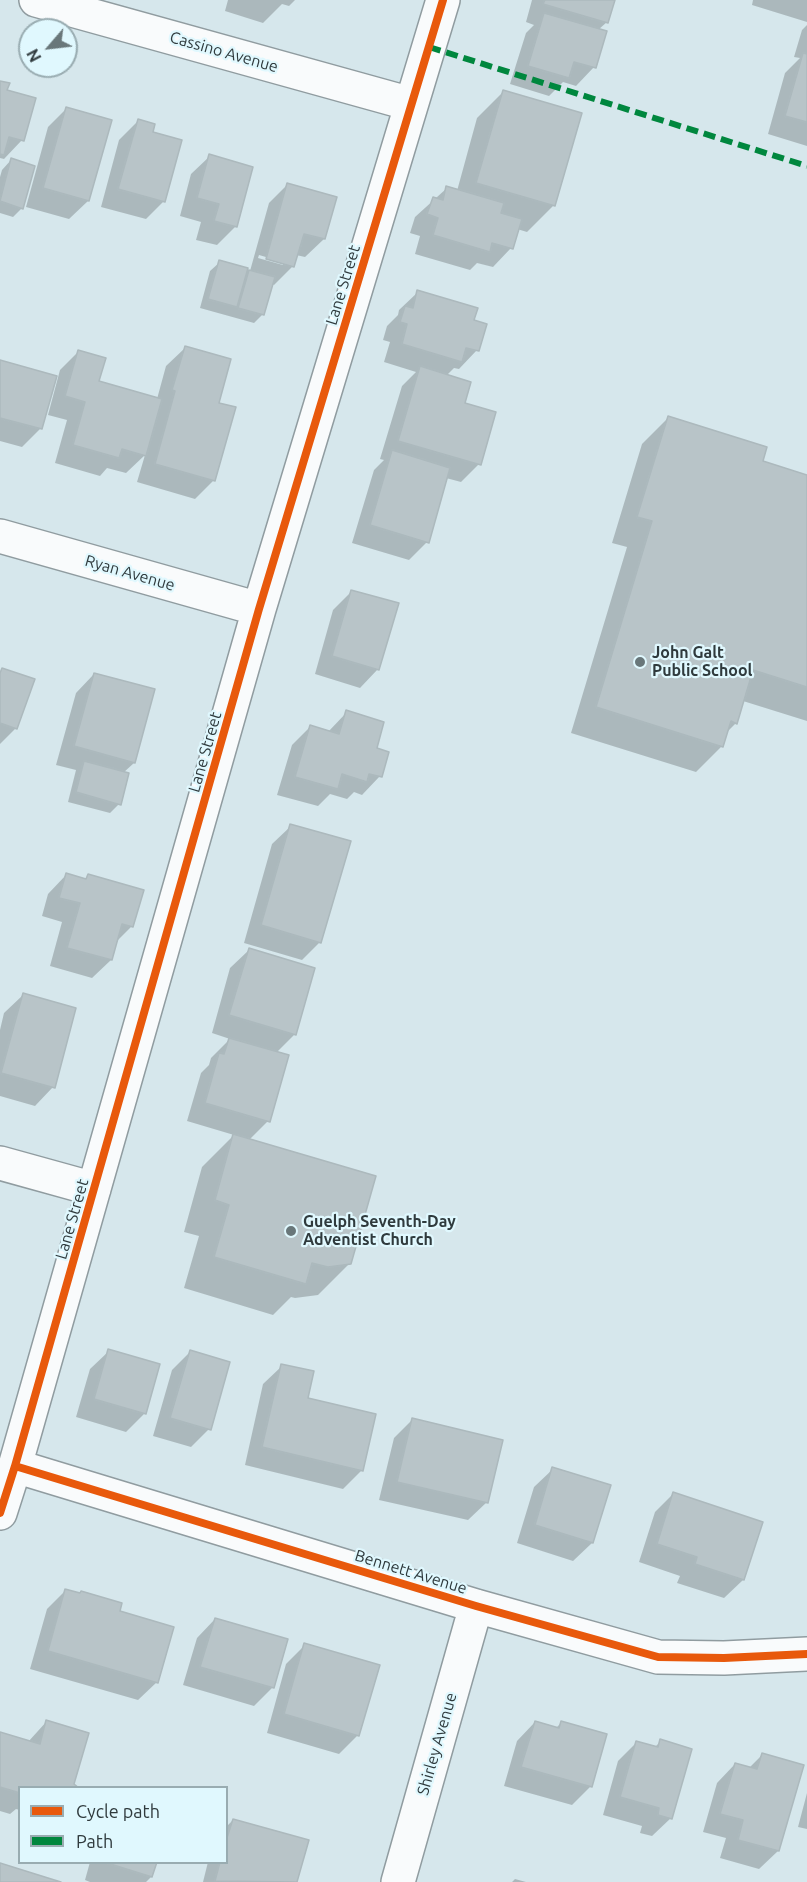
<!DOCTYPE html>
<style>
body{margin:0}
#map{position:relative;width:807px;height:1882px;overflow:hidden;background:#d6e7ec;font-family:Ubuntu,sans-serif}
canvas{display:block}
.legend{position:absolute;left:18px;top:1786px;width:210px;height:78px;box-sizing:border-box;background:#e0f8fe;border:2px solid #99acb1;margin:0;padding:8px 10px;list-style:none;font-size:18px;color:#2f3a3d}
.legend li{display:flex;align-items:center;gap:12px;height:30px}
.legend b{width:30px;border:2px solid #99acb1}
.north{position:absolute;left:18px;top:18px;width:60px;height:60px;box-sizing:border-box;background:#e0f8fe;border:2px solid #99acb1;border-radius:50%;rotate:242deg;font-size:16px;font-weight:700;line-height:24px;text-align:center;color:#2f3a3d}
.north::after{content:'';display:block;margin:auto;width:21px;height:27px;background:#69777a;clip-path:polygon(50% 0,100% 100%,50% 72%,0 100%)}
</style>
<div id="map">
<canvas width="807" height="1882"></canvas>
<ul class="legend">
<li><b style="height:8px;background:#e8590c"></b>Cycle path</li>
<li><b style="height:8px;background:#00873e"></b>Path</li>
</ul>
<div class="north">N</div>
</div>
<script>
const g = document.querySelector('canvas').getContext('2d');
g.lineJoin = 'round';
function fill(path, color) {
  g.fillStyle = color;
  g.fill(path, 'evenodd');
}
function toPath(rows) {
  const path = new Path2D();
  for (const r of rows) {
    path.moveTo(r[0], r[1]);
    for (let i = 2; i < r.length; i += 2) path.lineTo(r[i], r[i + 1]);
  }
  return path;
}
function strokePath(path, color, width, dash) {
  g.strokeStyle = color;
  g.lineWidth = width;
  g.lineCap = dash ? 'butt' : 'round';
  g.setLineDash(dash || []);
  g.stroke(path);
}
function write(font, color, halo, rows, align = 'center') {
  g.font = font + ' Ubuntu,sans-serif';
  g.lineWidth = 4.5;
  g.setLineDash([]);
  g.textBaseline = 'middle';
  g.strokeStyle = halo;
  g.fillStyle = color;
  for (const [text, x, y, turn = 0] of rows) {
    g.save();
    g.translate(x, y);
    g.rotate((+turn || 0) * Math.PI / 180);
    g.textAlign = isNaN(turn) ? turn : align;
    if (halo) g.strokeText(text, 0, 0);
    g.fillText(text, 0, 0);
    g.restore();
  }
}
fill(toPath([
 [228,0,295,0,289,6,282,4,263,23,225,11],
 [532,0,613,0,607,22,598,30,594,67,576,86,563,82,549,96,510,84,526,33,534,25,526,22],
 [753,0,807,0,807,22,752,5],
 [807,25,807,146,768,134,785,73,800,58,794,57,802,30],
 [0,82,5,91,22,140,4,159,0,158],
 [503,92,580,114,553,206,527,232,517,229,511,248,493,267,477,263,470,270,415,254,420,236,410,233,415,217,447,188,457,191,477,118],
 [66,109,88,201,69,219,26,207,48,127],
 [138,121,151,133,164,201,146,219,101,207,119,140],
 [210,156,251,168,235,227,217,245,196,240,201,222,180,216,191,174],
 [11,160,22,208,13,217,0,213,0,177,2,170],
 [287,185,324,239,305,257,296,255,293,266,274,285,272,284,263,314,254,323,200,308,210,271,220,262,250,271,269,203],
 [259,255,283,262,283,265,258,258],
 [418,292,472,321,477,350,459,369,454,368,446,376,479,464,461,482,446,478,427,542,409,560,352,543,374,470,384,460,380,459,402,386,416,372,384,362,390,342,383,340,387,326,398,315,399,310],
 [185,348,217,404,214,480,195,499,137,482,145,455,126,473,107,468,100,476,55,463,67,420,48,415,60,370,78,352,98,382,157,399,166,366],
 [0,361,55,377,40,429,22,447,0,441],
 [668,418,761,462,807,476,807,721,743,701,736,723,726,733,722,746,696,772,571,733,627,547,612,543,642,444],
 [352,591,378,669,360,688,315,674,333,610],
 [2,670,16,728,0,744,0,672],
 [94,674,134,763,123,773,119,804,110,813,68,802,76,770,56,765,76,693],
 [347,712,375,749,380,776,362,795,354,792,347,799,330,794,318,806,277,795,292,745,310,727,328,732],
 [291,826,320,942,302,960,244,943,272,844],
 [66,875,84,880,88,876,132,926,115,943,111,960,92,978,50,966,62,922,42,916,48,894],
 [249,950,295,1034,276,1053,268,1121,249,1140,350,1263,318,1295,295,1298,291,1297,273,1315,184,1288,199,1236,184,1232,202,1167,234,1135,187,1121,201,1073,209,1065,211,1058,230,1039,212,1033,230,968],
 [23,995,53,1087,35,1106,0,1096,0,1030,4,1013],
 [109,1351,145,1413,126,1432,76,1417,90,1369],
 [190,1352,209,1429,191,1447,153,1436,172,1370],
 [282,1366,362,1470,343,1489,245,1465,263,1384],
 [412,1420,487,1502,468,1520,379,1500,394,1438],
 [553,1469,609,1486,592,1543,573,1561,517,1543,534,1487],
 [673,1494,743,1580,724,1598,677,1583,680,1576,639,1562,655,1512],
 [65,1591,79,1595,118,1612,157,1682,138,1700,30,1669,47,1609],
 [215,1619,273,1687,254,1706,183,1685,197,1638],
 [305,1645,358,1735,339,1754,267,1733,286,1664],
 [47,1721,87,1734,20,1788,20,1810,16,1809,10,1814,0,1811,0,1733,28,1742],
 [535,1722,556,1728,562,1722,591,1786,572,1805,504,1786,517,1741],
 [661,1741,671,1818,652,1836,640,1833,642,1826,603,1815,618,1761,636,1743,654,1748],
 [762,1755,802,1766,778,1851,759,1869,720,1858,726,1838,703,1832,717,1783,735,1764,749,1768],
 [807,1793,807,1829,798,1827],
 [233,1820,307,1842,295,1882,203,1882,208,1862,226,1862,226,1827],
 [90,1862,155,1862,151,1877,146,1882,90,1882,85,1880],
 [515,1879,526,1882,512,1882]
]), '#0003');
const building = toPath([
 [545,0,615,0,608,23,543,4,545,0],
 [544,13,607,31,596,68,574,62,569,78,528,66,544,13],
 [803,53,807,54,807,122,785,116,803,53],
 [0,81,10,83,7,90,36,98,24,141,9,137,4,155,0,154,0,81],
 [503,90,582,113,555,206,476,183,503,90],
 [66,107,112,120,89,201,43,188,66,107],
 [138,119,155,124,153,132,182,140,165,202,118,189,138,119],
 [209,154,253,167,237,227,214,221,219,204,197,198,209,154],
 [11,158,35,166,23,209,0,201,11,158],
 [287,183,337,197,325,239,304,234,294,267,266,259,287,183],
 [446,186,504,203,501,213,522,219,513,249,492,243,490,252,433,235,438,218,427,214,433,197,443,200,446,186],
 [219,260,248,268,237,307,208,299,219,260],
 [249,270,275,277,264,315,238,308,249,270],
 [417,290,478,308,474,320,487,324,479,351,466,348,462,362,402,344,407,324,400,322,405,306,413,308,417,290],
 [185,346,231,359,219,403,236,407,215,481,155,464,175,391,172,390,185,346],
 [78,350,106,358,99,381,162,399,146,456,122,449,119,458,73,445,85,402,65,396,78,350],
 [0,360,57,376,42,429,0,418,0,360],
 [420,366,471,382,465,403,496,412,481,465,398,441,420,366],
 [668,416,767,447,763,461,807,475,807,687,753,670,737,724,731,721,723,747,596,707,652,521,637,517,668,416],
 [392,450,450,468,429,543,370,525,392,450],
 [351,590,399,603,379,670,332,656,351,590],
 [2,668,35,679,17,729,0,723,0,673,2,668],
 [94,673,155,689,135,763,74,746,94,673],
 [346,710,384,722,377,748,389,752,382,777,369,774,367,782,342,774,338,789,295,777,310,725,339,734,346,710],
 [84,761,129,773,121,805,76,792,84,761],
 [290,824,351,841,321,943,261,925,290,824],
 [66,873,86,879,88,874,144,890,133,927,122,924,112,960,67,948,80,903,59,898,66,873],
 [249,948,315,968,296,1035,229,1015,249,948],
 [23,993,76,1008,55,1088,1,1073,23,993],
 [229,1038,289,1055,270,1122,205,1103,219,1053,224,1054,229,1038],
 [233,1134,376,1176,351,1264,328,1267,312,1263,306,1284,214,1257,229,1205,215,1200,233,1134],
 [108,1349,160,1364,146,1414,94,1399,108,1349],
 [190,1350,230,1362,211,1430,170,1418,190,1350],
 [281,1364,314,1371,308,1398,376,1414,363,1471,262,1447,281,1364],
 [412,1418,503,1440,488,1503,397,1482,412,1418],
 [552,1467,611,1485,593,1543,535,1525,552,1467],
 [673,1492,763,1522,744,1580,695,1564,697,1557,657,1544,673,1492],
 [65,1589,80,1593,81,1591,122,1603,120,1611,174,1627,158,1683,48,1651,65,1589],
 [215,1618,288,1639,274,1688,200,1667,215,1618],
 [304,1643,380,1665,359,1736,284,1714,304,1643],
 [46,1720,89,1733,74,1784,79,1788,20,1788,20,1793,0,1787,0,1732,40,1744,46,1720],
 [535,1721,559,1728,561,1721,607,1734,592,1787,521,1767,535,1721],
 [660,1739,692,1749,672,1819,658,1815,659,1808,620,1797,636,1741,658,1747,660,1739],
 [762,1753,804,1765,779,1851,738,1840,743,1820,720,1814,735,1763,757,1769,762,1753],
 [233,1819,309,1840,297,1882,215,1881,220,1862,226,1862,226,1841,233,1819],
 [104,1862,157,1862,152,1877,104,1862],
 [0,1863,48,1878,61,1882,0,1882,0,1863]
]);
fill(building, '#b8c4c8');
strokePath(building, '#acb9bd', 1.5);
const minor = toPath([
 [36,0,411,104],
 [0,536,259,609],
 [0,1163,94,1189],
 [15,1466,476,1606,658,1657,724,1658,807,1654],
 [0,1513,15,1466,259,609,443,0],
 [398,1882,476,1606]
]);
strokePath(minor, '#909ca0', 36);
strokePath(minor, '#f9fbfc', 33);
strokePath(toPath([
 [429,47,807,166]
]), '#00873e', 6, [12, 6]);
strokePath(toPath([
 [15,1466,476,1606,658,1657,724,1658,807,1654],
 [0,1513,15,1466,259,609,443,0]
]), '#e8590c', 8);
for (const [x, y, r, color] of [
 [640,662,6,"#69777a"],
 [291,1231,6,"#69777a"]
]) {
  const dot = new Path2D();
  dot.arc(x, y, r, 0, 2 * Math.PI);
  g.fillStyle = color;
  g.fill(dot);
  strokePath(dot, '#e0f8fe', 2);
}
write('16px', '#2f3a3d', '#e0f8fe', [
 ["Cassino Avenue",224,52,16],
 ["Lane Street",343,285,-73],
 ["Ryan Avenue",130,573,16],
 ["Lane Street",205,752,-74],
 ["Lane Street",72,1219,-74],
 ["Bennett Avenue",411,1572,17],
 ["Shirley Avenue",437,1744,-74]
]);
write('bold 16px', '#2f3a3d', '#e0f8fe', [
 ["John Galt",652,653],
 ["Public School",652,671],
 ["Guelph Seventh-Day",303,1222],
 ["Adventist Church",303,1240]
], 'left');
</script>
